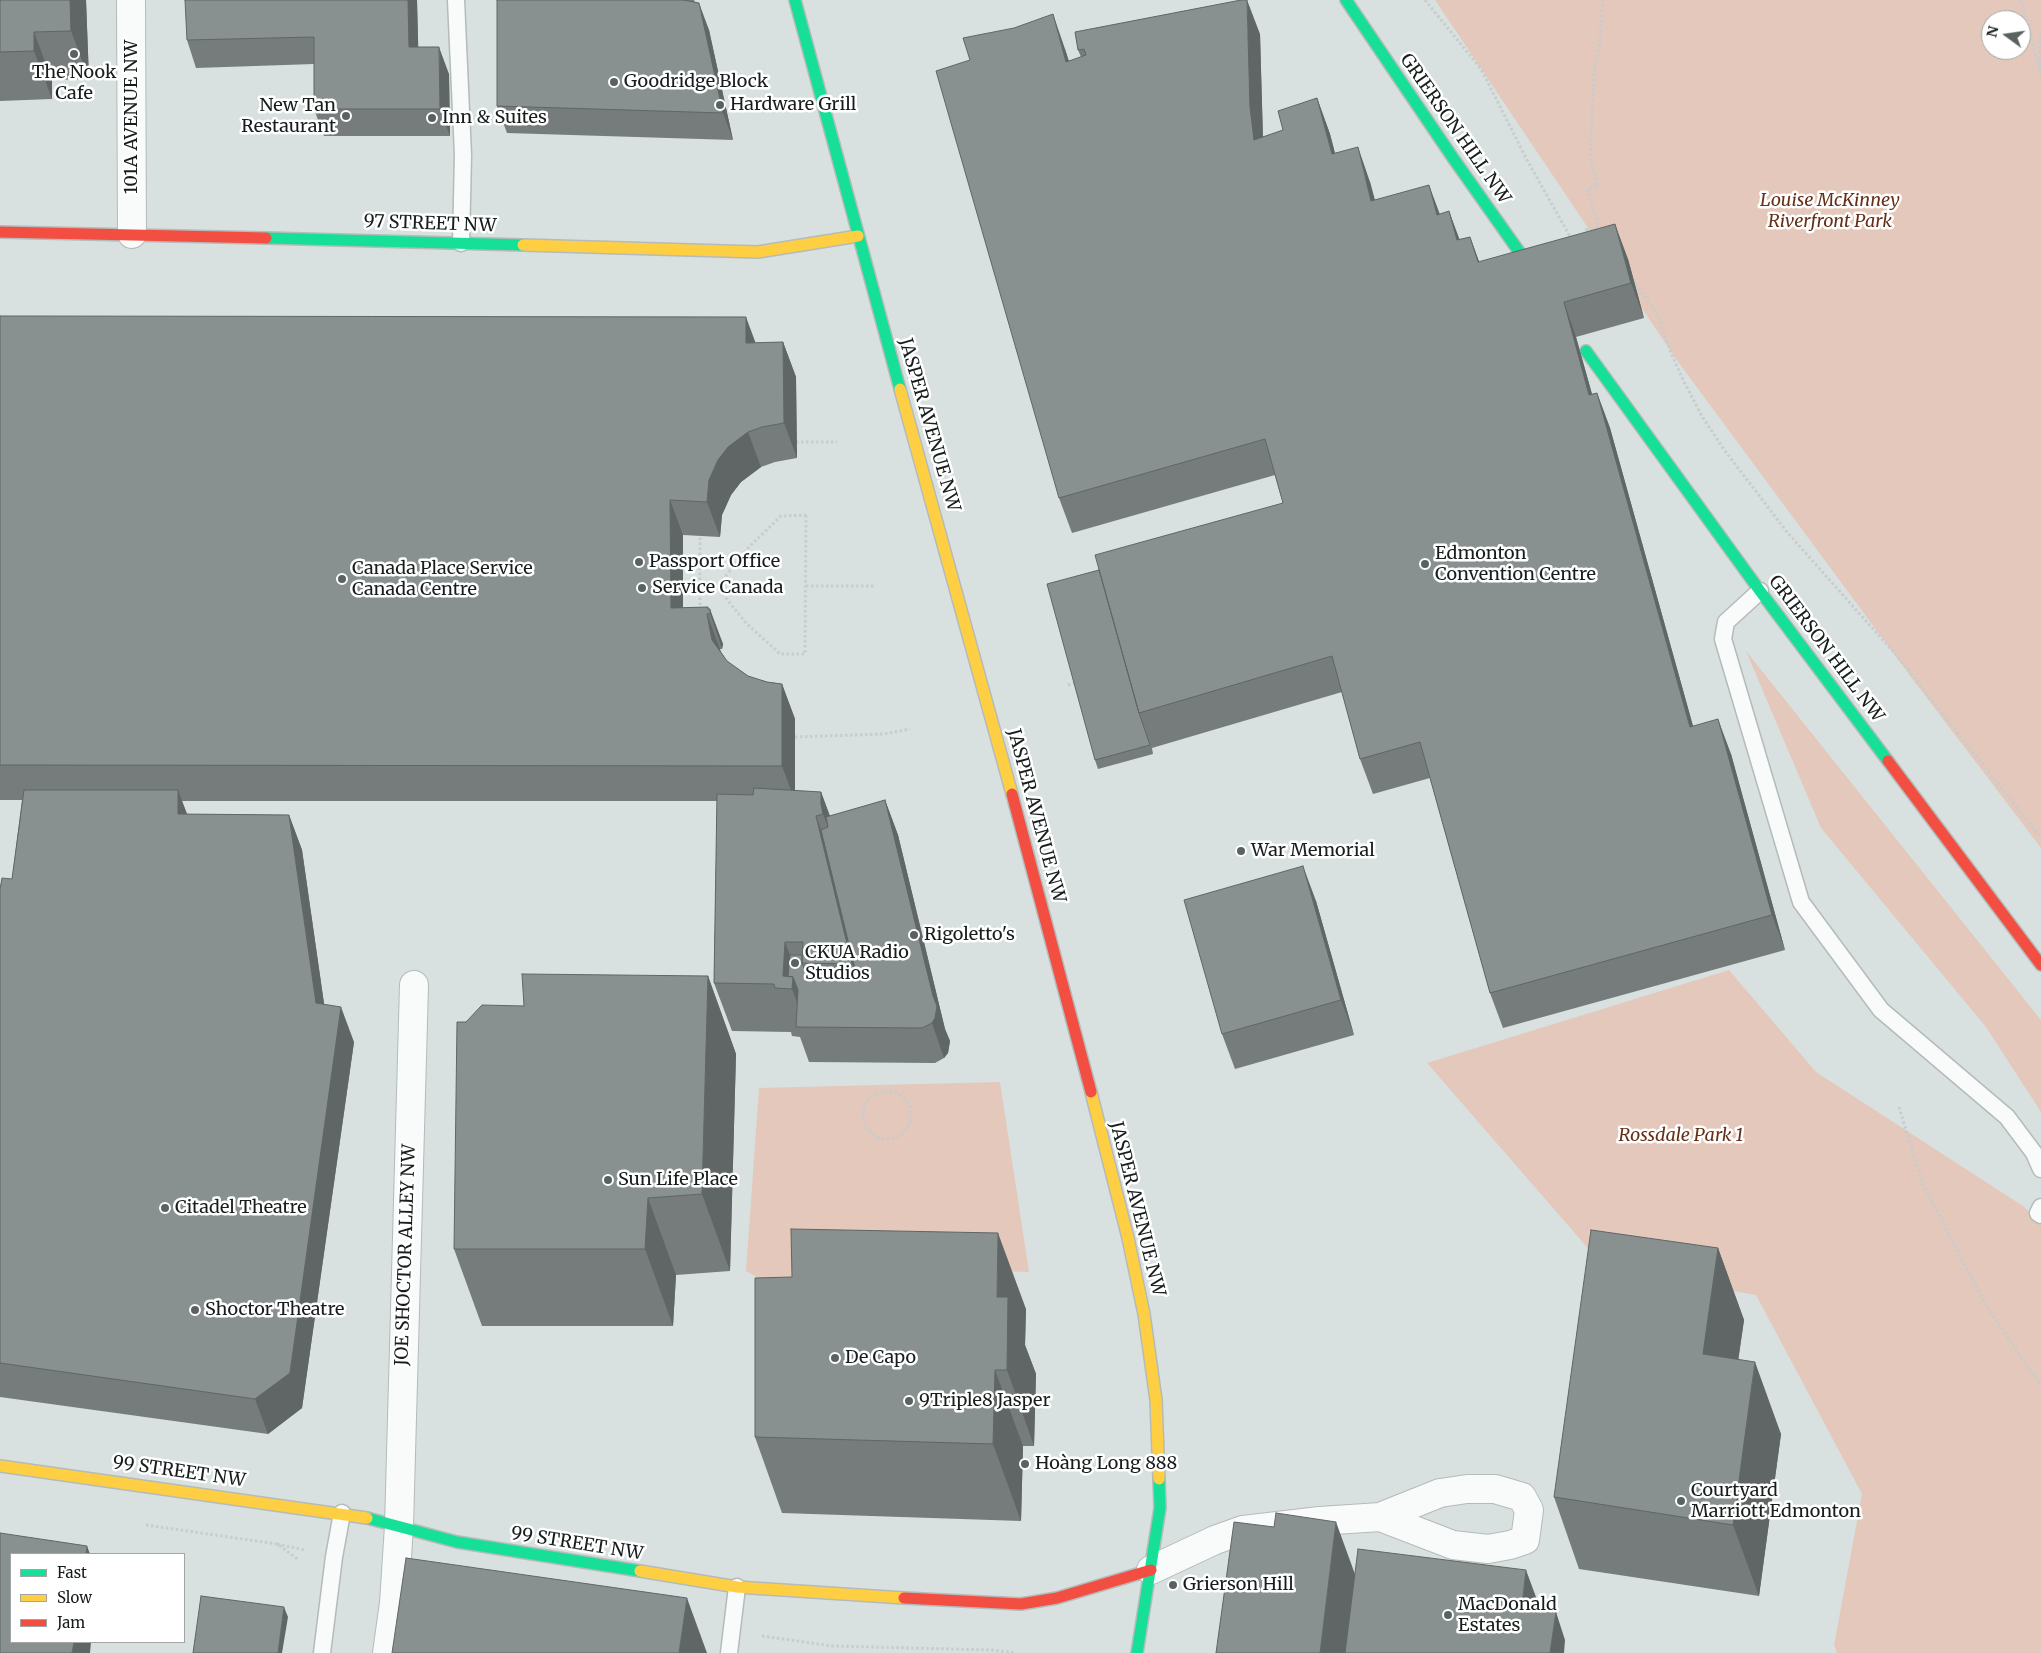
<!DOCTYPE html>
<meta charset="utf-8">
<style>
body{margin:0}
#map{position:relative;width:2041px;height:1653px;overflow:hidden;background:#d8e1e0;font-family:Merriweather,serif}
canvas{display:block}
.legend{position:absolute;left:10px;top:1553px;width:175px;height:90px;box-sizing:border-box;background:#fff;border:1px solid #a2a5a4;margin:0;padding:6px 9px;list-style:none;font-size:15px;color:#161d1c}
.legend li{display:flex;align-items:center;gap:10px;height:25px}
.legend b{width:25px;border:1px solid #a2a5a4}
.north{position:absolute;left:1981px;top:10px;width:50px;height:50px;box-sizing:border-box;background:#fff;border:1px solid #a2a5a4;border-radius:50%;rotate:284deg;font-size:14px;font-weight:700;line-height:20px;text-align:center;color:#161d1c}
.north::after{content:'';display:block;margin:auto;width:18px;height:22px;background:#5a6261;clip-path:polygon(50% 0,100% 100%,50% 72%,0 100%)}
</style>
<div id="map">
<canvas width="2041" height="1653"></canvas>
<ul class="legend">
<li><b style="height:6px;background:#16e098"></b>Fast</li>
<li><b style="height:6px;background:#ffcf43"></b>Slow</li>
<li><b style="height:6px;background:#f24e42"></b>Jam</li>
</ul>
<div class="north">N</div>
</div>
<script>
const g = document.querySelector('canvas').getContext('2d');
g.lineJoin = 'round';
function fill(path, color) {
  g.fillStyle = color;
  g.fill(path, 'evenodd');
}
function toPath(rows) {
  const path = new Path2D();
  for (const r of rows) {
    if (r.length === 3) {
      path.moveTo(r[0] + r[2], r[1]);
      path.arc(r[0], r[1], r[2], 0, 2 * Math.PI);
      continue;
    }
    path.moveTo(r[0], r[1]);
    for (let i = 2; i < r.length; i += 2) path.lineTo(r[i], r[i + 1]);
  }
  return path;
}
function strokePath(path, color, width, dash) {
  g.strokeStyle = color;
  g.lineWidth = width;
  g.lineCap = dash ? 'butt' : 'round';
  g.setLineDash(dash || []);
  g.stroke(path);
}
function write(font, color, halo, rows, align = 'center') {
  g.font = font + ' Merriweather,serif';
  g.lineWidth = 5;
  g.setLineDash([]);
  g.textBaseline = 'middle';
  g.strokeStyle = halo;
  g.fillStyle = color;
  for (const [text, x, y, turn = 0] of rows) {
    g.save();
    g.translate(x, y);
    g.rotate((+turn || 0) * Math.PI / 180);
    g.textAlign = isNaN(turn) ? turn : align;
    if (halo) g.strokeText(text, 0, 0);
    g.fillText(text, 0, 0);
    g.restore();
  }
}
fill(toPath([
 [1435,0,2041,0,2041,848,1911,677,1676,359],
 [1991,20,2021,20,2021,50,1991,50],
 [1746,651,2041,1020,2041,1112,1986,1027,1821,828],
 [1729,970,1816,1072,2023,1206,2041,1223,2041,1653,1837,1653,1834,1645,1862,1494,1756,1295,1606,1269,1427,1063],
 [1000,1082,1029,1272,808,1265,796,1300,746,1271,759,1088]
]), '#e4c8bb');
const lane = toPath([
 [456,0,463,155,461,243],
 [1760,591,1726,622,1723,639,1801,902,1881,1010,2007,1117,2034,1153,2041,1169],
 [2041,1207,2038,1213,2041,1215],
 [322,1653,334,1557,342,1513],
 [729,1653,737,1587]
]);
const street = toPath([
 [131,0,132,234],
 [1151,1570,1215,1540,1243,1530,1320,1521,1380,1517,1440,1493,1467,1489,1495,1489,1522,1497,1529,1510,1525,1540,1510,1545,1488,1549,1453,1545,1380,1517],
 [387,1653,394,1603,399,1526,414,985]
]);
const fast = toPath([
 [795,0,900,389],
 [1346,0,1453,158,1537,277],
 [266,238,523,245],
 [1586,351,1760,591,1888,761],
 [367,1518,457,1542,640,1571],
 [1137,1653,1160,1508,1159,1479]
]);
const slow = toPath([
 [523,245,758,252,858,236],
 [900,389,1012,794],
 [1091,1092,1128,1238,1144,1314,1156,1400,1159,1479],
 [0,1466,367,1518],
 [640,1571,737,1587,904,1598]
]);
const jam = toPath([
 [0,232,266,238],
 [1888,761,2041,965],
 [1012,794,1091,1092],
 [904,1598,1021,1604,1057,1598,1151,1570]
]);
strokePath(lane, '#b4bbba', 19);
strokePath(street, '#b4bbba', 30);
strokePath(fast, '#b4bbba', 14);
strokePath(slow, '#b4bbba', 14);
strokePath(jam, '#b4bbba', 14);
strokePath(toPath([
 [1425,0,1481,69,1527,160,1572,240],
 [2021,0,2041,75],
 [2041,68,2039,60,2041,33],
 [1587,235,1586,230,1599,226,1587,189,1598,186,1590,157,1594,71,1600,41,1603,0],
 [1633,280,1657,313,1671,353,1684,382,1703,418,1725,451,1787,532,1897,656,2041,838],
 [796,442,837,442],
 [806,515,805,654,780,654,746,623,717,587,748,548,781,516,806,515],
 [806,586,876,586],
 [684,588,700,588],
 [700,610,700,535],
 [1068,685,1075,683],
 [795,737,884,734,910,729],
 [887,1115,24],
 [1899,1107,1923,1185,1987,1307,2041,1386],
 [146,1525,277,1544,299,1560],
 [277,1544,304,1550],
 [762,1636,832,1646,991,1650,1015,1653]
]), '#c9cccc', 3, [2.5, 2.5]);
strokePath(lane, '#f9fafa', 16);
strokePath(street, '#f9fafa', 28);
strokePath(fast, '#16e098', 11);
strokePath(slow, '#ffcf43', 11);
strokePath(jam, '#f24e42', 11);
fill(toPath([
 [0,0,86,0,89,79,52,80,52,99,0,101],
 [417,0,418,47,449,74,450,136,324,136,314,109,314,64,196,68,187,40],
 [497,0,694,0,709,30,733,140,507,133,497,106],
 [1014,28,1065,49,1069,61,1081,57,1078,50,1075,32,1260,34,1263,137,1283,130,1317,98,1330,134,1335,153,1370,182,1375,200,1440,214,1449,211,1459,240,1470,237,1479,262,1628,259,1644,318,1576,337,1592,394,1597,393,1610,428,1693,726,1731,754,1785,950,1503,1028,1490,993,1430,778,1373,794,1360,759,1342,692,1152,748,1153,754,1098,769,1095,760,1099,570,1283,503,1275,475,1072,533,1059,498,970,60],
 [0,316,755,343,783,342,796,377,797,458,775,462,761,467,741,482,731,495,722,515,720,537,683,535,683,608,708,607,723,644,722,649,720,649,721,652,727,661,748,676,767,682,782,684,795,719,795,791,821,792,830,816,885,800,898,835,945,1029,950,1041,948,1053,944,1058,935,1063,809,1062,800,1037,792,1036,791,1032,732,1031,714,983,717,801,182,801,187,814,289,815,302,850,324,1004,354,1042,302,1408,268,1434,0,1397,0,889,12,879,22,800,0,800],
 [1316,901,1354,1035,1235,1069,1222,1034],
 [708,976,736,1054,730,1271,676,1275,673,1326,482,1326,454,1249,466,1022,524,1006],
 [1718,1248,1744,1320,1738,1360,1781,1434,1759,1596,1579,1569,1554,1497],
 [1026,1309,1025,1345,1036,1374,1034,1446,1023,1446,1021,1521,782,1513,755,1437]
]), '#767c7c');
fill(toPath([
 [70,0,86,0,89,79,71,31],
 [408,0,417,0,419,74,409,47],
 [1247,0,1260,34,1263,142,1254,140,1250,107],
 [699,3,709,30,733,140,723,113],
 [1053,14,1065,49,1079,97,1066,62],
 [34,32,52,80,52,99,34,51],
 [439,47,449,74,450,136,440,109],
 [1317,98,1330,134,1344,189,1332,154],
 [1358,147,1370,182,1384,236,1371,201],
 [1429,185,1442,220,1437,215],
 [1449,211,1462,246,1457,240],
 [1615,224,1628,259,1644,318,1631,283],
 [1470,237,1483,272,1478,262],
 [1564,302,1576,337,1602,430,1589,395],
 [746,317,759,352,746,343],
 [783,342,796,377,797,458,784,423],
 [1597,393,1610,428,1703,762,1690,727],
 [748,432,761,467,741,482,731,495,722,515,720,537,707,502,709,480,718,460,728,447],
 [670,500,683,535,683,643,671,608],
 [708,607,710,613,710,609,723,644,722,649],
 [707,614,720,649,725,675,712,640],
 [782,684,795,719,795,801,782,766],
 [1718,719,1731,754,1785,950,1772,915],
 [178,790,191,825,178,814],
 [821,792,839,841,841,862,823,814,821,804],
 [885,800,898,835,945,1029,950,1041,948,1053,944,1058,932,1023,933,996],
 [289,815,302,850,329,1038,316,1003],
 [816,816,834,865,870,1012,852,964],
 [1303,866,1316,901,1354,1035,1341,1000],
 [785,942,803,990,806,1027,792,989,783,976],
 [708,976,736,1054,730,1271,702,1194],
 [341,1007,354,1042,302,1408,268,1434,255,1399],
 [648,1198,676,1275,673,1326,645,1249],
 [998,1233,1026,1309,1025,1345,1036,1374,1034,1446,1007,1370,997,1297],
 [1718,1248,1744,1320,1729,1425,1703,1354],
 [1755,1362,1781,1434,1759,1596,1733,1525],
 [995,1370,1023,1446,1021,1521,993,1444],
 [1336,1522,1364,1599,1357,1653,1320,1653],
 [87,1546,90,1554,86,1554],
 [1526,1570,1536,1597,1532,1633,1522,1606],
 [687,1598,707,1653,679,1653],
 [284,1607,288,1617,282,1653,278,1653],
 [1556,1612,1565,1640,1564,1653,1550,1653],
 [74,1642,91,1642,90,1653,72,1653]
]), '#606565');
const building = toPath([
 [0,0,70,0,71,31,34,32,34,51,0,52,0,0],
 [185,0,408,0,409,47,439,47,440,109,314,109,314,37,187,40,185,0],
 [497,0,683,0,699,3,723,113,497,106,497,0],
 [1241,0,1247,0,1250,107,1254,140,1283,130,1278,111,1317,98,1332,154,1358,147,1371,201,1429,185,1437,215,1449,211,1457,240,1470,237,1478,262,1615,224,1631,283,1564,302,1589,395,1597,393,1690,727,1718,719,1772,915,1490,993,1420,742,1360,759,1332,656,1139,713,1095,555,1283,503,1265,439,1059,498,936,71,970,60,963,38,1014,28,1053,14,1066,62,1086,55,1084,49,1078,50,1075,32,1241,0],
 [0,316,746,317,746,343,783,342,784,423,762,427,748,432,728,447,718,460,709,480,707,502,670,500,671,608,708,607,708,609,710,609,710,614,707,614,712,640,727,661,748,676,767,682,782,684,782,766,0,765,0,316],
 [1099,570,1139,713,1150,745,1095,760,1047,584,1099,570],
 [754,788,821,792,821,804,823,814,816,816,852,964,802,963,803,942,785,942,783,976,793,977,792,989,775,988,774,984,714,983,717,794,753,795,754,788],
 [24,790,178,790,178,814,289,815,316,1003,341,1007,290,1373,255,1399,0,1363,0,889,2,878,12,879,24,790],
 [885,800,933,996,937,1006,935,1018,932,1023,922,1028,796,1027,798,990,793,977,788,976,790,955,802,955,802,963,807,976,857,977,821,830,828,827,826,817,885,800],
 [1303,866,1341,1000,1222,1034,1184,900,1303,866],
 [522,974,708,976,702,1194,648,1198,645,1249,454,1249,457,1022,466,1022,482,1005,524,1006,522,974],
 [791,1229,998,1233,997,1297,1008,1297,1007,1370,995,1370,993,1444,755,1437,755,1278,792,1277,791,1229],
 [1591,1230,1718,1248,1703,1354,1755,1362,1733,1525,1554,1497,1591,1230],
 [1276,1513,1336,1522,1320,1653,1216,1653,1234,1522,1274,1527,1276,1513],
 [0,1533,87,1546,86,1554,11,1554,11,1642,74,1642,72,1653,0,1653,0,1533],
 [1358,1549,1526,1570,1522,1606,1556,1612,1550,1653,1345,1653,1358,1549],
 [406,1558,687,1598,679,1653,392,1653,406,1558],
 [201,1596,284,1607,278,1653,193,1653,201,1596]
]);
fill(building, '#899090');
strokePath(building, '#606565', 1);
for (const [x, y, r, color] of [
 [74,54,5,"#5a6261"],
 [614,82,5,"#5a6261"],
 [720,105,5,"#5a6261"],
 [346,116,5,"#5a6261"],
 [432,118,5,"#5a6261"],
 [639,562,5,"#5a6261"],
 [1425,564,5,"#5a6261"],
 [342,579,5,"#5a6261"],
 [642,588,5,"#5a6261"],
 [1241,851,5,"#5a6261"],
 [914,935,5,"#5a6261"],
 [795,963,5,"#5a6261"],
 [608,1180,5,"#5a6261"],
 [165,1208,5,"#5a6261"],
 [195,1310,5,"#5a6261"],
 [835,1358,5,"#5a6261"],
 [909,1401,5,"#5a6261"],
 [1025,1464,5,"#5a6261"],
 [1681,1501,5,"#5a6261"],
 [1173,1585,5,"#5a6261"],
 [1448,1615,5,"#5a6261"]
]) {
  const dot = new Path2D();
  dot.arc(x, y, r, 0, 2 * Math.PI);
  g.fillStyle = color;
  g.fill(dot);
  strokePath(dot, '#fff', 2);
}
write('18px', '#161d1c', '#fff', [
 ["The Nook",74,73,"center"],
 ["Cafe",74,94,"center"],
 ["Goodridge Block",624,82],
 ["Hardware Grill",730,105],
 ["New Tan",336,106,"right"],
 ["Restaurant",336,127,"right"],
 ["Inn & Suites",442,118],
 ["Edmonton",1435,554],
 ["Convention Centre",1435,575],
 ["Passport Office",649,562],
 ["Canada Place Service",352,569],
 ["Canada Centre",352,590],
 ["Service Canada",652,588],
 ["War Memorial",1251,851],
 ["Rigoletto's",924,935],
 ["CKUA Radio",805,953],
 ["Studios",805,974],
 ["Sun Life Place",618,1180],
 ["Citadel Theatre",175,1208],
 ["Shoctor Theatre",205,1310],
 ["De Capo",845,1358],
 ["9Triple8 Jasper",919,1401],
 ["Hoàng Long 888",1035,1464],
 ["Courtyard",1691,1491],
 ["Marriott Edmonton",1691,1512],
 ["Grierson Hill",1183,1585],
 ["MacDonald",1458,1605],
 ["Estates",1458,1626]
], 'left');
write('18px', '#161d1c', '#fff', [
 ["101A AVENUE NW",132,117,-90],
 ["GRIERSON HILL NW",1455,129,55],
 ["97 STREET NW",430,224,2],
 ["JASPER AVENUE NW",929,425,74],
 ["GRIERSON HILL NW",1826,649,53],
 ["JASPER AVENUE NW",1036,816,75],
 ["JASPER AVENUE NW",1137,1209,76],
 ["JOE SHOCTOR ALLEY NW",406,1255,-88],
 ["99 STREET NW",179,1472,8],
 ["99 STREET NW",577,1544,9]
]);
write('italic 18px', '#672f17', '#fff', [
 ["Louise McKinney",1830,201],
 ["Riverfront Park",1830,222],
 ["Rossdale Park 1",1681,1136]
]);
</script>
